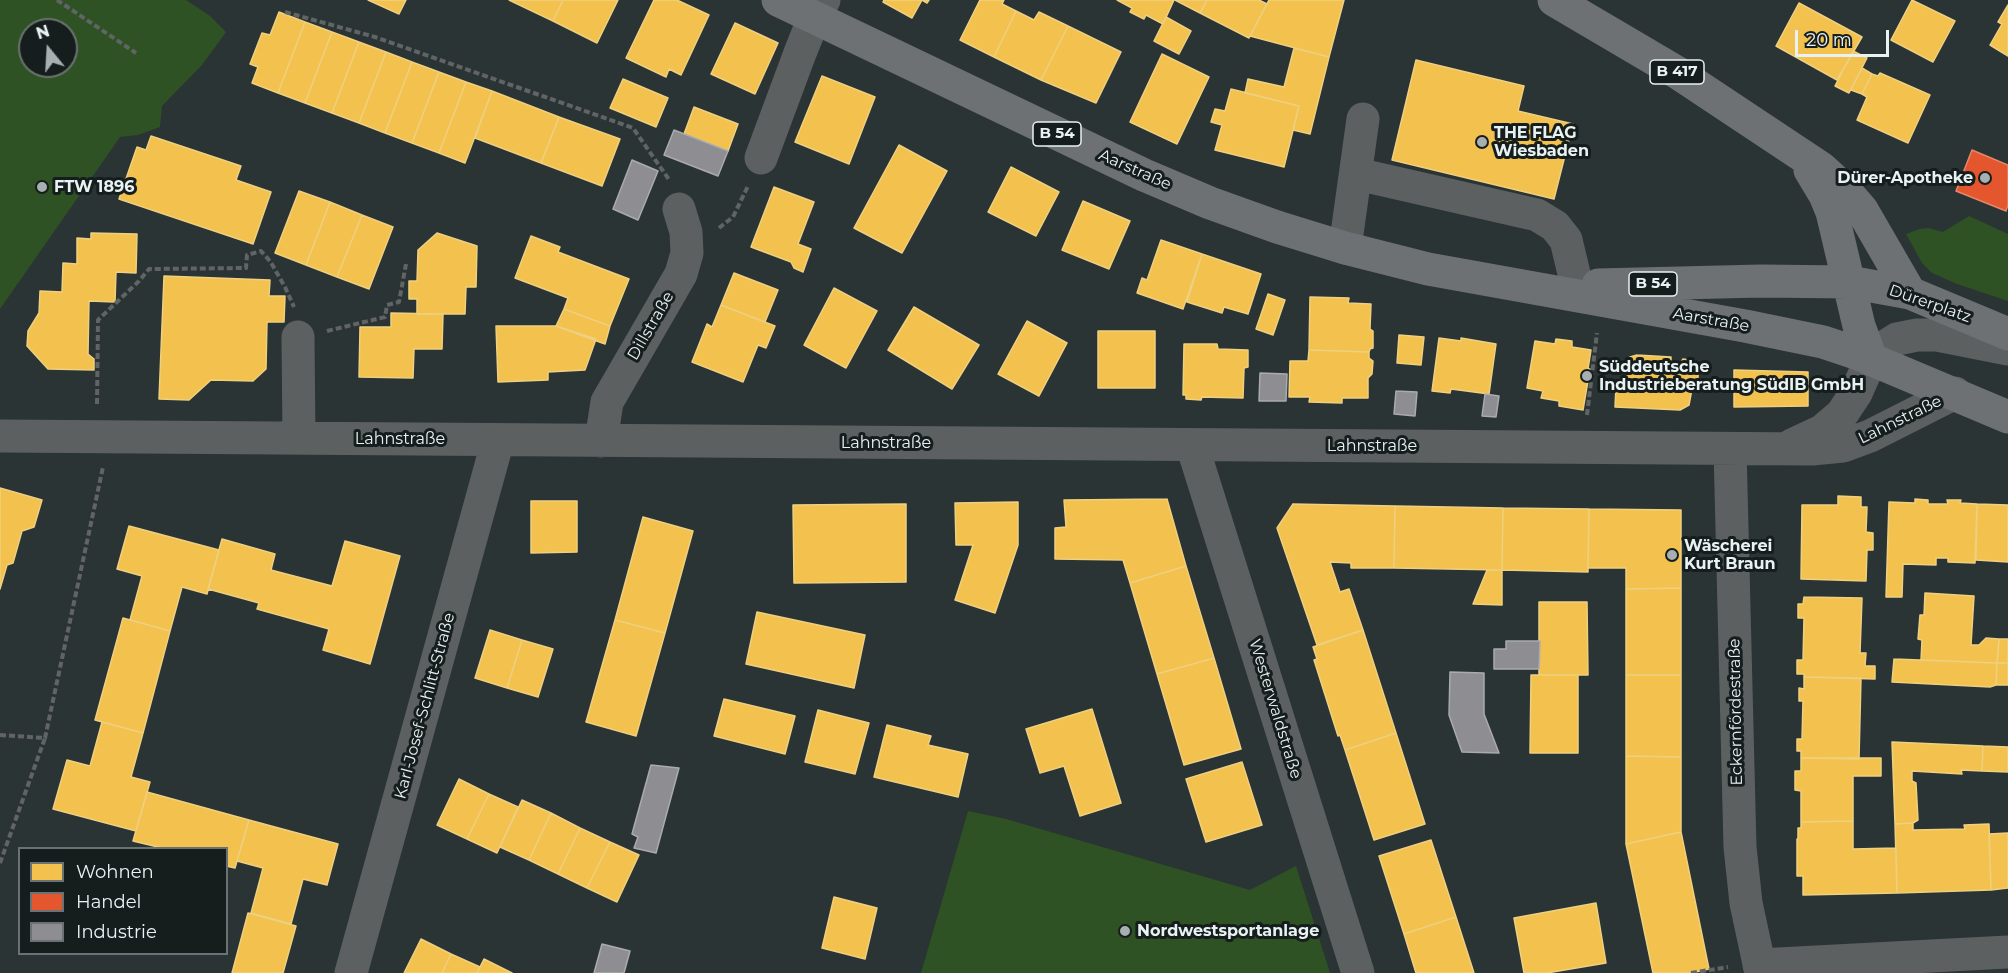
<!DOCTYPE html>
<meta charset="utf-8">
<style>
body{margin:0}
#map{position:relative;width:2008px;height:973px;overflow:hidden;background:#2b3434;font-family:Montserrat,sans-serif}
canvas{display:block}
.legend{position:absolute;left:18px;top:847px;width:210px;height:108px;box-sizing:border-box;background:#161d1d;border:2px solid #6a7273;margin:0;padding:8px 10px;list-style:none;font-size:18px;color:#e9f2f3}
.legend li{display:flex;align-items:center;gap:12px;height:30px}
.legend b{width:30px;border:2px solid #6a7273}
.north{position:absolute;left:18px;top:18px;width:60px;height:60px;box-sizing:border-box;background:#161d1d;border:2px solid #6a7273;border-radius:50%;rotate:342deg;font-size:16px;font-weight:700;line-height:24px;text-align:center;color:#e9f2f3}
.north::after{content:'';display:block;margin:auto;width:21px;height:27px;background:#a6b0b0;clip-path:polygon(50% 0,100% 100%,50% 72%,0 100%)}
.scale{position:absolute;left:1795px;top:30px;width:94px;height:27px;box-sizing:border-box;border:3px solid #e9f2f3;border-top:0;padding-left:8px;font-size:18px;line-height:21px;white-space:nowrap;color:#e9f2f3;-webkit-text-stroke:4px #161d1d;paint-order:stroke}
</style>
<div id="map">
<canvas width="2008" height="973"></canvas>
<ul class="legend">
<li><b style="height:16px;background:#f2c14e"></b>Wohnen</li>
<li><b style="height:16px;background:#e4572e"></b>Handel</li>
<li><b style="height:16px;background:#8d8d92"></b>Industrie</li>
</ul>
<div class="north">N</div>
<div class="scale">20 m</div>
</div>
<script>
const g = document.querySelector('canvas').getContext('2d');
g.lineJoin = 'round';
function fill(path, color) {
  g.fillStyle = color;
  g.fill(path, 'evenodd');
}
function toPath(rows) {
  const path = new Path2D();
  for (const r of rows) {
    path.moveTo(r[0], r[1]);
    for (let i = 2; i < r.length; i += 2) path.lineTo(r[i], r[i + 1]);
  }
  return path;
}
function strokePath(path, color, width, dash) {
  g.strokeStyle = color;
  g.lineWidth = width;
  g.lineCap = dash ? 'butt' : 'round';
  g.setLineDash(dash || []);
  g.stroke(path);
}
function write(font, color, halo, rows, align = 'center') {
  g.font = font + ' Montserrat,sans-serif';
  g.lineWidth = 6;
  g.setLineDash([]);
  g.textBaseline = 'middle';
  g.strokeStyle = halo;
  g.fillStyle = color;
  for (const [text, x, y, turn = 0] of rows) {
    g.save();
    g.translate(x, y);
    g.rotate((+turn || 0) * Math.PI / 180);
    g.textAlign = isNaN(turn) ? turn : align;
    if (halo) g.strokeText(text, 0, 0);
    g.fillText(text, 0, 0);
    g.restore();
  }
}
fill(toPath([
 [0,0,186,0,210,16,226,32,202,65,162,106,160,127,138,135,120,137,0,309],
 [30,30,66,30,66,66,30,66],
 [1969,216,2008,234,2008,301,1957,284,1932,273,1922,263,1906,234,1920,229,1928,228,1943,232],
 [968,811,1006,819,1250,890,1296,866,1330,973,921,973]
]), '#2e5223');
const homes = toPath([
 [368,0,406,0,399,14,368,0],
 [509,0,563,0,553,21,509,0],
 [563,0,618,0,597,43,553,21,563,0],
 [654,0,677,0,709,15,681,75,669,69,666,77,626,58,654,0],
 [884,0,929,0,927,3,922,0,912,18,883,2,884,0],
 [980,0,1004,0,1002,4,1016,11,994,57,960,40,980,0],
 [1117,0,1174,0,1163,24,1146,15,1144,19,1130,12,1132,8,1117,0],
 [1175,0,1207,0,1200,13,1175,0],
 [1207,0,1259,0,1267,4,1249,38,1200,13,1207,0],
 [1269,0,1344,0,1329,57,1250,36,1269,0],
 [1912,0,1955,21,1933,62,1891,40,1912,0],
 [1799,3,1862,37,1837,80,1776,46,1799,3],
 [2008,5,2008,56,1990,45,2002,24,1998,22,2008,5],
 [1016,11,1034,20,1039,12,1068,26,1041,80,994,57,1016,11],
 [279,12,305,22,278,93,252,83,258,67,250,64,262,33,270,35,279,12],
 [1166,17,1191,31,1179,54,1154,41,1166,17],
 [305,22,332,32,305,103,278,93,305,22],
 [735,23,778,43,755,94,711,74,735,23],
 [1068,26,1121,52,1096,103,1041,80,1068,26],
 [332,32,359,42,332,113,305,103,332,32],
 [359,42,386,52,359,123,332,113,359,42],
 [1294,48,1329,57,1310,134,1293,130,1299,106,1245,93,1248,79,1284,87,1294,48],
 [1853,51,1867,58,1849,93,1835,86,1853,51],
 [386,52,412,62,385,133,359,123,386,52],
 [1162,54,1209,77,1177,144,1130,122,1162,54],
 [1416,60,1524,86,1518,111,1573,124,1554,199,1392,160,1416,60],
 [412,62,439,72,412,143,385,133,412,62],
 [1862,68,1872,74,1862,94,1851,90,1862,68],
 [439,72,466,82,439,153,412,143,439,72],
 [1880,73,1930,95,1908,143,1857,120,1867,97,1862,94,1872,74,1878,76,1880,73],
 [822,76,875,97,849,164,795,142,822,76],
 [623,79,668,98,656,127,610,108,623,79],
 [466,82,492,91,465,163,439,153,466,82],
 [1231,89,1299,106,1284,167,1215,150,1222,125,1211,122,1215,109,1225,111,1231,89],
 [492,91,559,117,541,163,475,138,492,91],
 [694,107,738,124,728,151,684,134,694,107],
 [559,117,620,139,602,186,541,163,559,117],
 [151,136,241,166,236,180,271,192,253,244,119,199,137,147,146,150,151,136],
 [899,145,947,171,902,253,854,228,899,145],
 [1011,167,1059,192,1036,236,988,212,1011,167],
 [774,187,814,202,798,244,811,249,803,272,794,268,791,262,751,247,774,187],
 [299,191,330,202,306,265,275,253,299,191],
 [1083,201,1130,221,1109,269,1062,250,1083,201],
 [330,202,362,215,337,277,306,265,330,202],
 [362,215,393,227,369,289,337,277,362,215],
 [91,233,137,234,136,273,116,272,115,302,89,301,88,354,94,359,94,370,48,369,27,346,28,331,39,313,40,291,62,292,63,263,77,264,77,238,91,239,91,233],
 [437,233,477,246,476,287,466,287,465,314,417,314,417,299,409,299,409,281,417,281,418,250,437,233],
 [531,236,560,247,558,252,629,279,610,326,564,309,568,298,515,278,531,236],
 [1161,240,1202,254,1183,309,1137,293,1142,278,1147,280,1161,240],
 [1202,254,1261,274,1248,314,1224,307,1222,313,1187,302,1202,254],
 [734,273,778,290,765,322,721,305,734,273],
 [164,276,270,280,269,296,285,296,284,322,267,322,266,369,253,381,211,380,189,400,159,399,164,276],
 [834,288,877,311,846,368,804,345,834,288],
 [1268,294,1285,300,1273,335,1256,329,1268,294],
 [1310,297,1349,298,1348,303,1371,304,1370,329,1373,331,1373,348,1370,349,1369,352,1309,350,1310,297],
 [721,305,775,326,766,348,758,345,743,382,692,362,707,324,712,327,721,305],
 [914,307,979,345,952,389,888,350,914,307],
 [564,309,610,326,605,344,556,326,564,309],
 [391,313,443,314,442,349,414,349,413,378,359,377,360,327,391,327,391,313],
 [1027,321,1067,343,1039,396,998,374,1027,321],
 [496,326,556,326,596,339,585,370,548,372,548,380,498,382,496,326],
 [1098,331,1155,331,1155,388,1098,388,1098,331],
 [1399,335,1424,337,1421,365,1397,363,1399,335],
 [1439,338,1461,341,1461,338,1496,344,1489,394,1451,389,1450,393,1432,391,1439,338],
 [1556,339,1572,341,1572,347,1591,350,1588,369,1590,369,1583,410,1559,406,1559,401,1541,398,1543,391,1527,388,1535,341,1555,344,1556,339],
 [1184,344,1217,344,1218,349,1248,350,1248,367,1244,368,1243,398,1202,397,1201,400,1186,399,1186,395,1183,395,1184,344],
 [1309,350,1369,352,1369,358,1373,361,1372,374,1368,378,1368,398,1342,398,1342,403,1309,402,1310,397,1289,397,1290,361,1308,361,1309,350],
 [1637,355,1671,357,1671,363,1680,364,1683,359,1690,360,1692,364,1699,365,1697,389,1692,389,1689,405,1680,410,1615,407,1616,386,1619,386,1619,379,1624,380,1626,361,1630,357,1637,355],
 [1734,370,1808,372,1808,406,1734,407,1734,370],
 [0,488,42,500,34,527,22,531,13,563,7,565,0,589,0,488],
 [1838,496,1861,497,1861,507,1867,507,1866,532,1873,533,1873,550,1867,550,1866,581,1801,579,1802,505,1838,505,1838,496],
 [1167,499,1186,566,1130,583,1123,560,1055,559,1055,528,1066,527,1064,500,1167,499],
 [1915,499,1928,500,1928,504,1948,504,1947,500,1961,500,1960,503,1977,504,1975,563,1948,562,1948,558,1936,558,1936,565,1903,564,1902,597,1886,597,1889,502,1915,503,1915,499],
 [531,501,577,501,577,552,531,553,531,501],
 [1018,502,1018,545,995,613,955,600,973,545,956,545,955,503,1018,502],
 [906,504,906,582,794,583,793,505,906,504],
 [1293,504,1395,506,1394,568,1351,568,1351,563,1330,562,1340,592,1349,589,1363,630,1317,645,1277,528,1293,504],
 [1977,504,2008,505,2008,562,1976,560,1977,504],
 [1395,506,1503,508,1502,570,1394,568,1395,506],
 [1503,508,1589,509,1588,572,1502,570,1503,508],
 [1589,509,1681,510,1681,588,1626,589,1626,568,1588,568,1589,509],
 [643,517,693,531,665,633,615,620,643,517],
 [129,526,219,550,207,594,182,587,170,631,130,620,142,576,117,569,129,526],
 [222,539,275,554,271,570,332,586,345,541,400,556,370,664,323,650,329,629,257,609,259,603,208,589,222,539],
 [1186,566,1214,658,1157,674,1130,583,1186,566],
 [1487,570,1502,570,1502,605,1473,604,1487,570],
 [1681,588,1681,675,1626,675,1626,589,1681,588],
 [1925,593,1974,596,1971,645,1979,645,1986,638,1999,639,1997,663,1921,660,1922,640,1918,639,1920,615,1924,615,1925,593],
 [1804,597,1862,598,1860,653,1866,653,1865,666,1875,666,1875,679,1804,677,1804,674,1797,674,1797,660,1803,660,1804,618,1798,618,1798,604,1803,604,1804,597],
 [1539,602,1587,602,1588,675,1539,675,1539,602],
 [757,612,865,635,854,688,746,664,757,612],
 [123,618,170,631,143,733,95,720,123,618],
 [615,620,665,633,636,736,586,722,615,620],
 [490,630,522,640,507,688,475,678,490,630],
 [1363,630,1396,733,1345,750,1340,735,1338,736,1314,660,1317,659,1313,647,1363,630],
 [1999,639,2008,639,2008,663,1997,663,1999,639],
 [522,640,553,649,538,697,507,688,522,640],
 [1214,658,1241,749,1184,765,1157,674,1214,658],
 [1894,659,1997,663,1996,685,1990,687,1892,682,1894,659],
 [1997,663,2008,663,2008,685,1996,685,1997,663],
 [1531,675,1578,675,1578,753,1530,753,1531,675],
 [1626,675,1681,675,1681,757,1626,756,1626,675],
 [1804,677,1861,678,1859,759,1801,758,1801,751,1797,751,1797,739,1802,739,1803,701,1799,701,1799,688,1804,689,1804,677],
 [724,699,795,716,785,754,714,736,724,699],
 [1092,709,1121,803,1080,816,1064,766,1040,773,1026,729,1092,709],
 [818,710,869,723,855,774,805,762,818,710],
 [102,722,143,733,131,777,150,782,136,831,53,809,67,760,90,766,102,722],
 [887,725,931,736,928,745,968,754,958,797,874,777,887,725],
 [1396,733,1425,824,1374,840,1345,750,1396,733],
 [1892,742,1983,746,1982,771,1961,770,1962,774,1912,771,1912,781,1916,783,1918,820,1913,823,1895,824,1892,742],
 [1983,746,2008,747,2008,772,1982,771,1983,746],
 [1626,756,1681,757,1681,832,1626,844,1626,756],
 [1801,758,1881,758,1881,776,1853,776,1853,821,1801,822,1801,791,1795,790,1795,771,1801,771,1801,758],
 [1242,762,1262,825,1206,842,1186,779,1242,762],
 [459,779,489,794,467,839,437,825,459,779],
 [147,792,249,820,235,868,226,866,226,848,162,848,133,841,147,792],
 [489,794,518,807,497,853,467,839,489,794],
 [522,800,551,813,529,860,500,847,522,800],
 [551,813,580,828,558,874,529,860,551,813],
 [249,820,338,844,327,885,303,879,291,924,251,913,263,868,237,861,249,820],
 [1853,821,1853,849,1896,848,1897,893,1803,895,1803,876,1797,876,1797,839,1798,839,1798,828,1801,828,1801,822,1853,821],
 [1913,823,1913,830,1965,829,1964,825,1989,824,1991,890,1897,893,1895,824,1913,823],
 [580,828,610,842,587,888,558,874,580,828],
 [1681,832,1709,969,1691,973,1653,973,1626,844,1681,832],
 [2008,833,2008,888,1991,890,1989,834,2008,833],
 [1431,840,1456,917,1404,934,1379,856,1431,840],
 [610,842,639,855,617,902,587,888,610,842],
 [834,897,877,908,865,959,822,948,834,897],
 [1596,903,1606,963,1547,973,1524,973,1514,918,1596,903],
 [248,913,296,926,283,973,232,973,248,913],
 [1456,917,1474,973,1416,973,1404,934,1456,917],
 [421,939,451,954,442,973,404,973,421,939],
 [451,954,480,967,477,973,442,973,451,954],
 [484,959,512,973,477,973,484,959]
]);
fill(homes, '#f2c14e');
strokePath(homes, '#efd080', 1.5);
const shops = toPath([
 [1972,150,2008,165,2008,205,2006,211,1956,191,1972,150]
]);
fill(shops, '#e4572e');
strokePath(shops, '#e68669', 1.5);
const industry = toPath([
 [674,130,728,151,718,176,664,155,674,130],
 [632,160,658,171,638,220,613,209,632,160],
 [1260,373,1287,374,1286,401,1259,401,1260,373],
 [1396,391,1417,392,1415,416,1394,414,1396,391],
 [1485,394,1499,396,1496,417,1482,416,1485,394],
 [1506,641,1540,641,1539,669,1494,669,1494,649,1506,649,1506,641],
 [1450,672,1484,673,1484,714,1499,753,1462,752,1449,715,1450,672],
 [651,765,679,768,656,853,634,848,638,837,632,834,651,765],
 [602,944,630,951,624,973,594,973,602,944]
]);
fill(industry, '#8d8d92');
strokePath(industry, '#a9abaf', 1.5);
strokePath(toPath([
 [57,0,136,53],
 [285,12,375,37,633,128,670,181],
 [719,228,733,217,748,186],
 [327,331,385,317,387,305,399,302,406,264],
 [97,404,98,320,139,281,149,269,246,268,247,255,261,251,270,261,285,287,294,307],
 [1587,415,1597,333],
 [0,735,45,738,103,467],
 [0,863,45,738],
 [1691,973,1728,967]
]), '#616464', 4, [6, 3]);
strokePath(toPath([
 [761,158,800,53,814,18,824,0],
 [1357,174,1537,215,1555,226,1566,240,1577,286],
 [1345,248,1363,119],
 [298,337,299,438],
 [0,436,1812,449,1843,446,1870,436,1955,393],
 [601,441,607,402,681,274,687,253,686,232,679,209],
 [1192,445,1358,973],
 [1792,445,1822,431,1842,414,1856,393,1871,359,1878,351,1897,339,1917,335,1937,335,2008,349],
 [1730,449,1740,847,1746,903,1761,973],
 [1759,965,2008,952],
 [351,973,498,440]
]), '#5d6061', 33);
strokePath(toPath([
 [778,0,1144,175,1210,203,1277,227,1345,248,1428,269,1745,326,1823,342,1856,353,2008,417],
 [1554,0,1678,73,1821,168,1843,188,1862,210,1910,293],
 [1810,170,1825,195,1832,212,1859,326,1871,359],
 [1598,285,1761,281,1849,282,1910,293,2008,334]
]), '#6d7173', 33);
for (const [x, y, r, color] of [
 [1482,142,6,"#a6b0b0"],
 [1985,178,6,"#a6b0b0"],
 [42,187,6,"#a6b0b0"],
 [1587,376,6,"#a6b0b0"],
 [1672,555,6,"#a6b0b0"],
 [1125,931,6,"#a6b0b0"]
]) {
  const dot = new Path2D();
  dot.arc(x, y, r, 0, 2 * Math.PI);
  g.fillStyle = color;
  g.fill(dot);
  strokePath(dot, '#161d1d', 2);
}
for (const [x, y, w] of [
 [1677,72,54],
 [1057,134,48],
 [1653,284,48]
]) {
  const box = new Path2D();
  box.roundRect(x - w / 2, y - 12, w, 24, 4.5);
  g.fillStyle = '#161d1d';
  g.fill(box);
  strokePath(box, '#e9f2f3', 1.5);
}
write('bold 15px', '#e9f2f3', null, [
 ["B 417",1677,72],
 ["B 54",1057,134],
 ["B 54",1653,284]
]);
write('bold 16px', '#e9f2f3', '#161d1d', [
 ["THE FLAG",1494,133],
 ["Wiesbaden",1494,151],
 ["Dürer-Apotheke",1973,178,"right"],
 ["FTW 1896",54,187],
 ["Süddeutsche",1599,367],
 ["Industrieberatung SüdIB GmbH",1599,385],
 ["Wäscherei",1684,546],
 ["Kurt Braun",1684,564],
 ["Nordwestsportanlage",1137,931]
], 'left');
write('16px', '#e9f2f3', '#161d1d', [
 ["Aarstraße",1135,170,24],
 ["Dürerplatz",1930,304,19],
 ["Aarstraße",1711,320,10],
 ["Dillstraße",651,326,-60],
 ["Lahnstraße",1900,420,-26],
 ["Lahnstraße",400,439],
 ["Lahnstraße",886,443],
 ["Lahnstraße",1372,446],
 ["Karl-Josef-Schlitt-Straße",425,706,-75],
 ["Westerwaldstraße",1275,709,73],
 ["Eckernfördestraße",1736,712,-91]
]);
</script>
